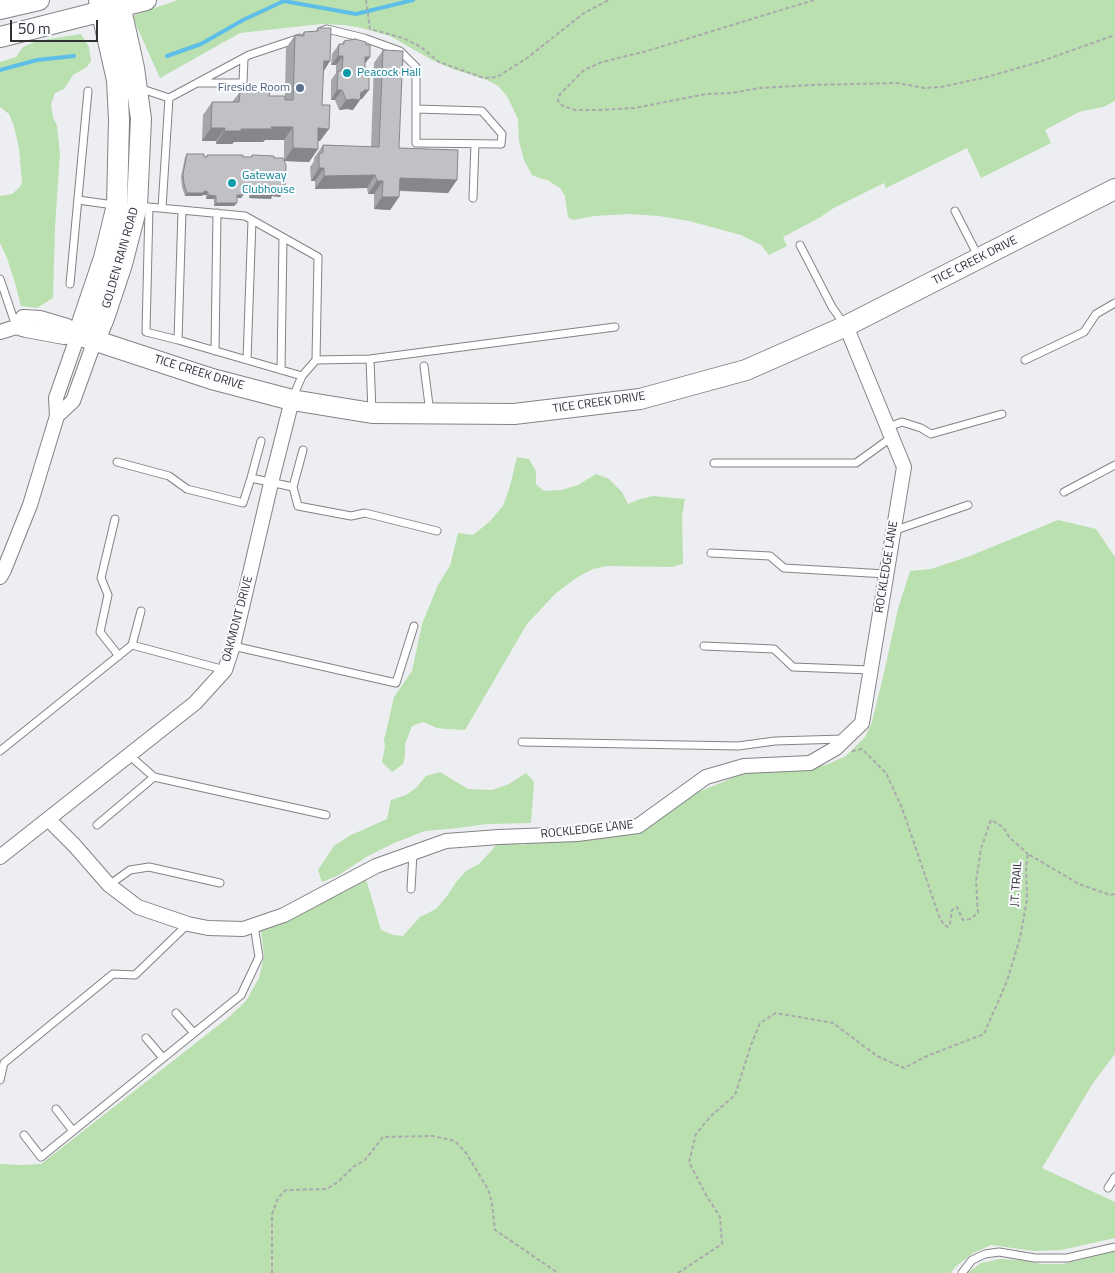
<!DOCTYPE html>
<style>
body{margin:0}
#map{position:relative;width:1115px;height:1273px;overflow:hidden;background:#edeef2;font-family:"Titillium Web",sans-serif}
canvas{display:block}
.scale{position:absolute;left:10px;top:20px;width:88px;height:22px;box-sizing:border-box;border:2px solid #303031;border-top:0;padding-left:6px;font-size:15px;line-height:18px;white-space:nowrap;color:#303031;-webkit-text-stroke:4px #fbfcff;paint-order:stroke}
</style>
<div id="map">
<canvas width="1115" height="1273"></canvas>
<div class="scale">50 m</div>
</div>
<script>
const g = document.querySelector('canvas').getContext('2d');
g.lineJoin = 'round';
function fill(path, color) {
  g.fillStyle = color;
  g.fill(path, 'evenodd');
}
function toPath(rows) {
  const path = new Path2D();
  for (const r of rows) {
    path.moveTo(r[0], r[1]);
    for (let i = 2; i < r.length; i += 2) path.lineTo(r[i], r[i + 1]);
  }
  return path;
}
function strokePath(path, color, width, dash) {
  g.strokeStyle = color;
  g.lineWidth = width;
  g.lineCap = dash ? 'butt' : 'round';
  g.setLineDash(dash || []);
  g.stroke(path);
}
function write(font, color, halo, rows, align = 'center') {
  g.font = font + ' "Titillium Web",sans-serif';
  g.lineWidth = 4;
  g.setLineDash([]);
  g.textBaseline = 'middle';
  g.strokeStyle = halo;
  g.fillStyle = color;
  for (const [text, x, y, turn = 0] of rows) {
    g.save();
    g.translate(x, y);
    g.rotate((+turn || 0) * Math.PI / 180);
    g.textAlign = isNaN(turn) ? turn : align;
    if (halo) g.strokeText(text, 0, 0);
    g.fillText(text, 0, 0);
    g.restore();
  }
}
fill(toPath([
 [178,0,1115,0,1115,101,1103,107,1079,112,1045,130,1051,143,981,178,967,148,886,188,884,183,832,209,819,218,783,237,787,246,769,255,761,245,741,235,689,221,659,216,629,214,595,216,573,220,568,217,565,196,560,188,547,180,539,178,532,175,524,160,519,141,518,119,507,96,498,86,487,80,453,69,432,60,390,36,362,28,345,25,321,24,240,33,160,78,132,16],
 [81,34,89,47,91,61,87,67,73,75,64,89,55,93,51,104,53,117,57,126,60,154,55,228,53,298,37,308,21,306,16,286,7,258,0,243,0,196,12,194,20,187,22,182,19,149,14,126,9,114,0,107,0,62,16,57,23,47,37,41],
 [517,457,529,459,536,471,536,484,544,491,561,490,578,485,596,474,609,479,622,492,628,504,640,499,653,496,685,499,682,516,683,564,672,567,607,566,593,569,576,578,555,594,527,624,465,730,447,729,437,728,423,722,412,726,405,744,405,755,403,764,392,772,382,762,385,747,384,740,394,697,412,671,422,624,438,585,450,566,458,533,473,535,489,522,503,506,510,486],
 [1058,520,1096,529,1115,557,1115,1054,1093,1083,1042,1168,1115,1202,1115,1238,1061,1250,1034,1251,991,1245,973,1253,955,1267,951,1273,0,1273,0,1164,22,1165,41,1164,229,1017,246,1001,259,978,264,956,261,930,291,920,322,901,366,879,381,930,393,935,403,936,420,917,436,909,447,896,457,881,466,871,479,864,501,840,524,845,530,840,613,837,632,833,694,794,737,776,760,771,809,768,826,765,846,756,865,737,872,722,884,673,898,609,910,571,931,569,970,556],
 [440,772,468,789,492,790,509,784,526,773,534,782,531,823,487,824,458,828,425,831,394,843,368,856,337,876,322,882,318,870,334,846,349,836,387,819,391,800,406,795,416,788,426,776],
 [1115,1251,1115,1273,967,1273,981,1263,999,1259,1021,1260,1042,1264,1063,1264]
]), '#b9e0ae');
strokePath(toPath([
 [167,56,201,44,243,20,284,1,356,14,413,0],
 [0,70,37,60,74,56]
]), '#5fbee8', 4);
const lane = toPath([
 [322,31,327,29,364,38,400,51,416,67,416,143,501,144,502,134,482,111,416,109],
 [198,83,243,83,244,58],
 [139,88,169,98,162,208],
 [169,98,249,55,300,38],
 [473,198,475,144],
 [78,200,114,205],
 [138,206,245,216,318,257,316,360,302,376],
 [149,207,146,332,178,340,302,376,292,399],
 [955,211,978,256],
 [800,245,832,307,844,324],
 [0,279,16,326],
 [70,284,88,91],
 [178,340,182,210],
 [215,351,217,213],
 [370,359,372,412],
 [247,360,252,220],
 [316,360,370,359,615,327],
 [1025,360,1084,332,1096,314,1115,303],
 [424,366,430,413],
 [281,370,283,238],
 [888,427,902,422,921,428,931,434,1002,414],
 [117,462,169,476,187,489,243,503,251,478,293,487,298,506,351,516,365,513,437,531],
 [714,463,856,463,892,437],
 [251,478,261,441],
 [293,487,303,450],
 [1064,492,1115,465],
 [115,519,101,578,108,595,100,632,119,656],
 [893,531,968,505],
 [711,553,770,556,784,568,886,574],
 [132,645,141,611],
 [233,646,396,683,414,626],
 [704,646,774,649,793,667,870,670],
 [522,742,738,746,775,741,843,739],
 [0,751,132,645,225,670],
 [129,755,154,777,326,815],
 [97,825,154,777],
 [109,885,130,870,149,867,220,883],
 [411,889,413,853],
 [176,1013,194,1033],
 [146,1038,163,1058],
 [0,1080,4,1063,113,974,135,975,188,924],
 [56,1109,73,1131],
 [24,1135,41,1157,241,995,259,957,254,925],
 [1108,1188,1115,1177],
 [962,1273,972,1260,985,1254,999,1252,1035,1258,1067,1258,1115,1247]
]);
const street = toPath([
 [16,327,23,317,40,318,67,326,78,335],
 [0,332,16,327,26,330,64,337,78,335],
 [57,416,73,401,95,340],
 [0,577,4,570,30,505,57,416,56,398,78,335],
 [48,819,75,846,109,885,138,907,188,924,208,928,243,929,284,915,376,866,446,841,499,837,577,834,638,826,706,777,744,766,810,763,836,748,862,723,904,467,846,326],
 [0,857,195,703,225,670,233,646,271,483,292,400]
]);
const secondary = toPath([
 [99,0,117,80,119,120,117,205,104,258,78,335,212,379,292,400,372,413,514,414,640,399,746,370,846,326,1115,189],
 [0,9,39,0],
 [0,37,146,0],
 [95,340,104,318,122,264,137,206,141,119,134,68,119,0]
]);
strokePath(lane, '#838387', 9);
strokePath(street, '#838387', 16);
strokePath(secondary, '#838387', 22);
strokePath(toPath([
 [366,0,370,29,403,38,421,47,439,62,484,78,497,77,527,58,584,13,609,0],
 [814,0,647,51,602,62,584,70,560,94,558,101,563,106,575,110,599,110,635,108,706,94,731,93,760,88,812,85,897,83,924,88,941,87,987,77,1039,62,1115,35],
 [852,751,862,749,886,773,902,808,939,916,944,925,948,927,950,924,952,910,957,907,963,920,970,919,978,913,976,881,981,849,991,820,1003,827,1010,838,1028,854],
 [272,1273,272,1214,278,1198,286,1190,327,1189,339,1181,353,1167,365,1160,383,1137,433,1136,455,1141,466,1153,488,1189,492,1203,495,1230,558,1273],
 [678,1273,722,1244,720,1217,706,1195,689,1162,696,1134,711,1116,735,1095,751,1045,760,1023,776,1013,833,1023,877,1056,904,1068,927,1056,984,1034,1007,981,1020,938,1027,899,1026,867,1028,854,1079,884,1110,895,1115,894]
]), '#a9aaad', 2, [4, 2.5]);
strokePath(lane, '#fff', 7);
strokePath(street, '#fff', 14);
strokePath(secondary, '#fff', 20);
fill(toPath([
 [318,28,323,71,320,141,318,141,318,149,309,162,284,161,282,193,280,197,272,196,271,199,249,198,249,195,243,195,241,198,237,198,234,206,214,206,214,199,206,199,206,195,203,195,202,196,185,196,182,187,181,177,185,157,187,154,206,157,207,155,251,157,252,155,284,160,284,140,265,140,263,142,234,142,232,144,216,144,216,141,202,141,203,115,212,102,232,102,240,92,269,96,285,96,286,48,295,35,301,35,304,32,316,31],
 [344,41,366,45,370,57,365,63,362,99,360,99,353,110,347,109,339,110,335,100,331,100,331,80,336,73,336,65,331,65,332,54,339,44,342,44],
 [383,50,399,148,457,180,448,193,399,191,399,197,390,210,374,209,374,194,368,194,367,188,315,189,315,181,311,181,310,167,314,161,314,158,323,145,371,147,374,63]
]), '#a5a6a9');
fill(toPath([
 [338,56,343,56,336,65,331,65],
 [365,57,370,57,363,66],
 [324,61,330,61,322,74],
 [337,90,342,90,335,100,331,100],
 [364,90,369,90,362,99,358,99,360,100,353,110,347,109,339,110,346,100],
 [271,127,293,127,284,140,265,140,263,142,234,142,232,144,216,144,224,131],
 [211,128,225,128,216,141,202,141],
 [318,128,329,129,320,141,310,141],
 [293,148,318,149,309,162,284,161],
 [319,168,324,168,315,181,311,181],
 [375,175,367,188,315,189,324,176],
 [400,178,457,180,448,193,391,190],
 [377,181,383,181,374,194,368,194],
 [204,191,208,192,206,195,203,195,202,196,185,196,187,193],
 [243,191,251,192,249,195,241,195],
 [273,193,282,193,280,197,272,196,271,199,249,198,251,195],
 [208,195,216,196,214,199,206,199],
 [237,195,243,195,241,198,234,198],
 [382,197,399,197,390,210,374,209],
 [216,203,237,203,234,206,214,206]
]), '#86878a');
const building = toPath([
 [318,28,331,28,330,61,324,61,322,105,330,105,329,129,318,128,318,149,293,148,293,127,271,127,272,129,241,129,241,131,224,131,225,128,211,128,212,102,239,102,240,92,270,92,269,96,285,96,285,100,293,100,295,35,304,36,304,32,318,31,318,28],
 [355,39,366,42,366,45,370,45,370,57,365,57,365,71,369,71,369,90,364,90,364,92,361,92,360,100,353,99,346,100,342,90,337,90,338,71,342,71,343,56,338,56,339,44,344,44,344,41,355,39],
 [383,50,403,51,399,148,458,150,457,180,400,178,399,197,382,197,383,181,377,181,375,175,324,176,324,168,319,168,319,154,323,152,323,145,379,147,383,50],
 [187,154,204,154,204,157,207,157,207,155,243,155,243,157,252,157,252,155,274,156,274,158,283,158,286,165,285,185,282,193,273,193,273,195,251,195,251,192,243,191,243,195,237,195,237,203,216,203,216,196,208,195,208,192,204,191,204,193,187,193,184,184,183,174,187,154]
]);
fill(building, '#c0c1c5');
strokePath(building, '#86878a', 1);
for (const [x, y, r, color] of [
 [347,73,5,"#0f9aa8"],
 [300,88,5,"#5c6f8a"],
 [232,183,5,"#0f9aa8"]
]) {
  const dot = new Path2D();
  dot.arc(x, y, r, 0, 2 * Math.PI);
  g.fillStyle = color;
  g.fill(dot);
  strokePath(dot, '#fbfcff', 2);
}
write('12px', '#0d838f', '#fbfcff', [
 ["Peacock Hall",357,73],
 ["Gateway",242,176],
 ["Clubhouse",242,190]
], 'left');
write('12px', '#4e5e75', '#fbfcff', [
 ["Fireside Room",290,88]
], 'right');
write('12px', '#303031', '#fbfcff', [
 ["GOLDEN RAIN ROAD",121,258,-74],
 ["TICE CREEK DRIVE",975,261,-27],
 ["TICE CREEK DRIVE",199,373,17],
 ["TICE CREEK DRIVE",599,403,-8],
 ["ROCKLEDGE LANE",887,567,-81],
 ["OAKMONT DRIVE",238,619,-75],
 ["ROCKLEDGE LANE",587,830,-6],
 ["J.T. TRAIL",1017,884,-86]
]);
</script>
